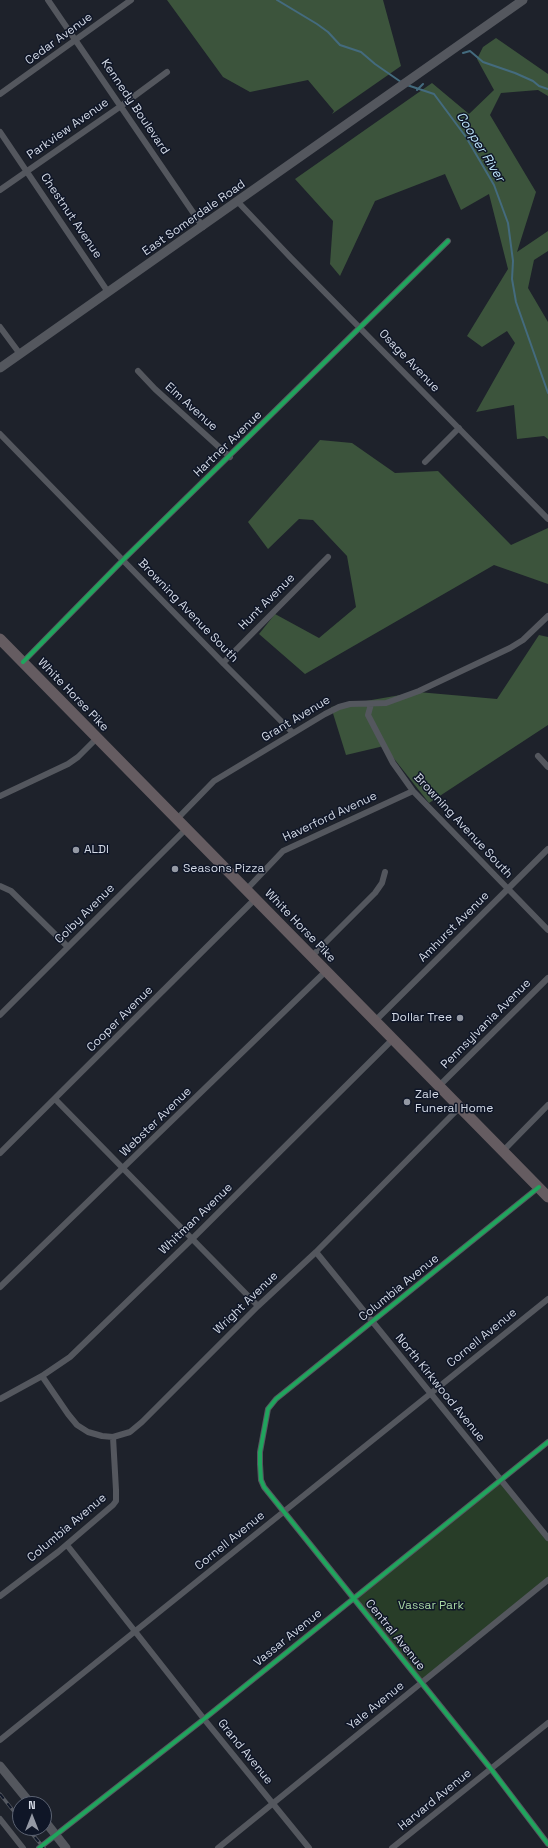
<!DOCTYPE html>
<style>
body{margin:0}
#map{position:relative;width:548px;height:1848px;overflow:hidden;background:#1e222b;font-family:"Space Grotesk",sans-serif}
canvas{display:block}
.north{position:absolute;left:12px;top:1796px;width:40px;height:40px;box-sizing:border-box;background:#0f1627;border:1px solid #5d6473;border-radius:50%;rotate:0deg;font-size:11px;font-weight:700;line-height:16px;text-align:center;color:#d3d9e5}
.north::after{content:'';display:block;margin:auto;width:14px;height:18px;background:#9499a4;clip-path:polygon(50% 0,100% 100%,50% 72%,0 100%)}
</style>
<div id="map">
<canvas width="548" height="1848"></canvas>
<div class="north">N</div>
</div>
<script>
const g = document.querySelector('canvas').getContext('2d');
g.lineJoin = 'round';
function fill(path, color) {
  g.fillStyle = color;
  g.fill(path, 'evenodd');
}
function toPath(rows) {
  const path = new Path2D();
  for (const r of rows) {
    path.moveTo(r[0], r[1]);
    for (let i = 2; i < r.length; i += 2) path.lineTo(r[i], r[i + 1]);
  }
  return path;
}
function strokePath(path, color, width, dash) {
  g.strokeStyle = color;
  g.lineWidth = width;
  g.lineCap = dash ? 'butt' : 'round';
  g.setLineDash(dash || []);
  g.stroke(path);
}
function write(font, color, halo, rows, align = 'center') {
  g.font = font + ' "Space Grotesk",sans-serif';
  g.lineWidth = 3;
  g.setLineDash([]);
  g.textBaseline = 'middle';
  g.strokeStyle = halo;
  g.fillStyle = color;
  for (const [text, x, y, turn = 0] of rows) {
    g.save();
    g.translate(x, y);
    g.rotate((+turn || 0) * Math.PI / 180);
    g.textAlign = isNaN(turn) ? turn : align;
    if (halo) g.strokeText(text, 0, 0);
    g.fillText(text, 0, 0);
    g.restore();
  }
}
fill(toPath([
 [501,1480,548,1538,548,1580,422,1683,353,1599]
]), '#283d28');
fill(toPath([
 [167,0,383,0,401,66,332,114,334,111,308,80,250,92,223,77],
 [496,38,548,74,548,96,538,90,501,93,490,115,536,192,517,252,548,231,548,251,534,260,528,288,548,322,548,439,544,436,517,439,514,405,476,412,515,343,507,331,482,347,467,336,508,269,489,194,461,210,445,174,375,201,340,276,330,264,333,221,295,179,432,83,469,114,494,90,477,59,483,47],
 [320,440,352,443,395,473,438,471,511,545,548,528,548,584,494,565,305,674,259,634,275,614,319,638,356,607,347,556,313,520,299,519,268,549,248,522],
 [539,635,548,637,548,725,429,803,384,746,346,755,331,707,418,692,497,699]
]), '#3c543c');
strokePath(toPath([
 [277,0,317,24,328,32,340,45,361,52,375,64,401,82],
 [463,53,470,51,483,62,515,73,533,81,539,86,548,89],
 [407,85,434,94,466,137,494,185,508,223,513,261,512,279,516,302,548,393],
 [417,90,423,84]
]), '#446b7e', 2);
strokePath(toPath([
 [48,0,203,227],
 [0,94,131,0],
 [0,132,108,292],
 [0,190,121,106,167,72],
 [238,202,291,258,548,519],
 [0,327,20,354],
 [138,371,155,389,230,457],
 [0,434,223,663,293,733],
 [425,462,459,428],
 [23,662,123,560,448,241],
 [223,663,328,557],
 [371,704,368,715,393,763,413,791,548,930],
 [538,756,548,767],
 [0,796,68,764,78,757,97,738],
 [177,819,214,781,325,714,339,707,350,704,386,703,419,691,510,648,523,640,548,616],
 [0,886,11,891,68,947],
 [246,890,283,851,413,791],
 [311,957,375,893,382,883,385,872],
 [0,1015,186,829],
 [375,1021,548,849],
 [439,1086,548,978],
 [55,1099,258,1306],
 [503,1151,548,1105],
 [0,1153,255,899],
 [539,1187,276,1399,268,1409,260,1452,260,1464,261,1480,264,1487,491,1769,548,1844],
 [316,1252,548,1538],
 [0,1287,326,971],
 [42,1376,68,1414,77,1425,88,1432,102,1436,113,1437,130,1432,142,1422,258,1306,316,1252,460,1107],
 [0,1399,42,1376,70,1357,192,1239,393,1039],
 [67,1545,204,1719,309,1848],
 [0,1596,58,1552,113,1505,116,1501,116,1490,113,1437],
 [0,1740,548,1299],
 [0,1819,23,1848],
 [39,1848,204,1719,548,1442],
 [218,1848,548,1580],
 [392,1848,548,1723]
]), '#54575e', 6);
strokePath(toPath([
 [0,368,523,0],
 [0,1766,31,1804],
 [44,1820,66,1848]
]), '#54575e', 9);
strokePath(toPath([
 [0,639,548,1197]
]), '#655c61', 11);
const rail = toPath([
 [0,1794,20,1819],
 [27,1828,44,1848]
]);
strokePath(rail, '#555961', 3.5);
strokePath(rail, '#0f1627', 2, [6]);
strokePath(toPath([
 [23,662,123,560,448,241],
 [539,1187,276,1399,268,1409,260,1452,260,1464,261,1480,264,1487,491,1769,548,1844],
 [39,1848,204,1719,548,1442]
]), '#20a55d', 4);
for (const [x, y, r, color] of [
 [76,850,4,"#9499a4"],
 [175,869,4,"#9499a4"],
 [460,1018,4,"#9499a4"],
 [407,1102,4,"#9499a4"]
]) {
  const dot = new Path2D();
  dot.arc(x, y, r, 0, 2 * Math.PI);
  g.fillStyle = color;
  g.fill(dot);
  strokePath(dot, '#0f1627', 1.5);
}
write('12px', '#d3d9e5', '#0f1627', [
 ["Cedar Avenue",59,39,-36],
 ["Kennedy Boulevard",135,107,56],
 ["Parkview Avenue",68,129,-35],
 ["Chestnut Avenue",71,216,56],
 ["East Somerdale Road",194,218,-35],
 ["Osage Avenue",409,361,46],
 ["Elm Avenue",191,407,42],
 ["Hartner Avenue",228,444,-44],
 ["Hunt Avenue",267,602,-45],
 ["Browning Avenue South",188,611,46],
 ["White Horse Pike",73,695,46],
 ["Grant Avenue",296,719,-31],
 ["Haverford Avenue",330,817,-25],
 ["Browning Avenue South",463,826,47],
 ["Colby Avenue",85,914,-45],
 ["White Horse Pike",300,926,46],
 ["Amhurst Avenue",454,927,-45],
 ["Cooper Avenue",120,1019,-45],
 ["Pennsylvania Avenue",486,1024,-45],
 ["Webster Avenue",156,1122,-44],
 ["Whitman Avenue",196,1219,-44],
 ["Columbia Avenue",399,1288,-39],
 ["Wright Avenue",246,1303,-44],
 ["Cornell Avenue",482,1338,-39],
 ["North Kirkwood Avenue",440,1388,51],
 ["Columbia Avenue",67,1528,-40],
 ["Cornell Avenue",230,1541,-39],
 ["Central Avenue",395,1635,51],
 ["Vassar Avenue",288,1638,-39],
 ["Yale Avenue",376,1706,-39],
 ["Grand Avenue",245,1752,51],
 ["Harvard Avenue",435,1800,-39]
]);
write('12px', '#d3d9e5', '#0f1627', [
 ["ALDI",84,850],
 ["Seasons Pizza",183,869],
 ["Dollar Tree",452,1018,"right"],
 ["Zale",415,1095],
 ["Funeral Home",415,1109]
], 'left');
write('12px', '#a9d8a4', '#0f1627', [
 ["Vassar Park",431,1606]
]);
write('italic 13px', '#bde6fb', '#0f1627', [
 ["Cooper River",480,147,58]
]);
</script>
